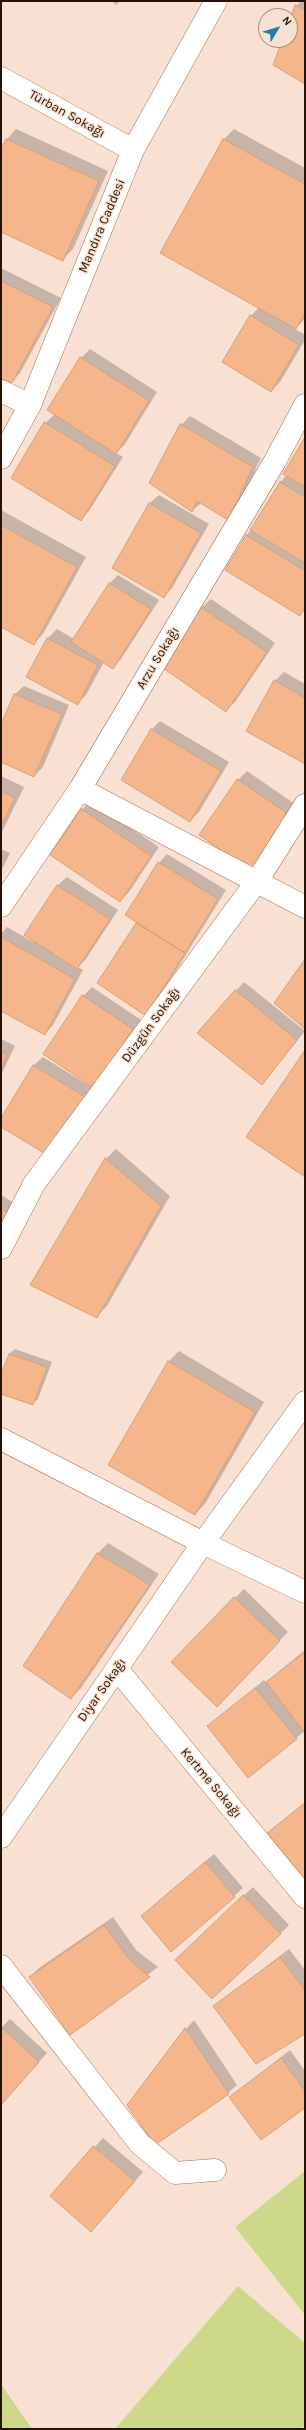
<!DOCTYPE html>
<meta charset="utf-8">
<style>
body{margin:0}
#map{position:relative;width:306px;height:2430px;overflow:hidden;background:#f8e1d2;font-family:Karla,sans-serif}
canvas{display:block}
.frame{position:absolute;inset:0;border:2px solid #271305;pointer-events:none}
.north{position:absolute;left:258px;top:8px;width:40px;height:40px;box-sizing:border-box;background:#f8e1d2;border:1px solid #a48f80;border-radius:50%;rotate:52deg;font-size:11px;font-weight:700;line-height:16px;text-align:center;color:#271305}
.north::after{content:'';display:block;margin:auto;width:14px;height:18px;background:#227eab;clip-path:polygon(50% 0,100% 100%,50% 72%,0 100%)}
</style>
<div id="map">
<canvas width="306" height="2430"></canvas>
<div class="frame"></div>
<div class="north">N</div>
</div>
<script>
const g = document.querySelector('canvas').getContext('2d');
g.lineJoin = 'round';
function fill(path, color) {
  g.fillStyle = color;
  g.fill(path, 'evenodd');
}
function toPath(rows) {
  const path = new Path2D();
  for (const r of rows) {
    path.moveTo(r[0], r[1]);
    for (let i = 2; i < r.length; i += 2) path.lineTo(r[i], r[i + 1]);
  }
  return path;
}
function strokePath(path, color, width, dash) {
  g.strokeStyle = color;
  g.lineWidth = width;
  g.lineCap = dash ? 'butt' : 'round';
  g.setLineDash(dash || []);
  g.stroke(path);
}
function write(font, color, halo, rows, align = 'center') {
  g.font = font + ' Karla,sans-serif';
  g.lineWidth = 3;
  g.setLineDash([]);
  g.textBaseline = 'middle';
  g.strokeStyle = halo;
  g.fillStyle = color;
  for (const [text, x, y, turn = 0] of rows) {
    g.save();
    g.translate(x, y);
    g.rotate((+turn || 0) * Math.PI / 180);
    g.textAlign = isNaN(turn) ? turn : align;
    if (halo) g.strokeText(text, 0, 0);
    g.fillText(text, 0, 0);
    g.restore();
  }
}
fill(toPath([
 [305,2171,305,2315,235,2227],
 [238,2286,305,2343,305,2425,301,2429,115,2429],
 [1,2385,3,2387,32,2429,1,2429]
]), '#cdd989');
fill(toPath([
 [112,1,120,1,116,5],
 [301,1,305,1,305,83,283,40,290,40,290,22,296,6],
 [16,129,108,171,73,249,63,259,1,231,1,152,7,139],
 [234,129,305,168,305,319,295,329,305,335,305,340,280,382,271,391,251,316,259,307,161,253,224,139],
 [1,268,61,298,20,373,12,382,1,377],
 [90,349,157,392,125,444,116,453,123,457,89,511,81,520,45,423,55,414,81,358],
 [190,416,261,458,236,510,228,519,201,503,192,511,181,425],
 [305,439,305,610,300,615,226,569,280,482,287,475],
 [159,495,209,524,172,588,164,597,113,568,150,503],
 [1,510,86,557,43,634,33,644,1,626],
 [118,575,159,600,121,659,113,667,104,662,86,695,77,703,28,677,48,638,57,629,74,639,110,583],
 [211,599,275,643,235,702,226,710,162,666,202,607],
 [284,672,305,684,305,763,275,681],
 [24,686,69,705,43,767,34,776,1,761,1,727,15,694],
 [160,721,229,762,199,812,190,821,152,729],
 [247,771,302,809,264,864,238,780],
 [1,776,24,787,1,834],
 [91,801,159,847,129,892,120,901,51,855,82,809],
 [1,849,10,853,1,871],
 [167,854,226,890,154,1006,98,983,138,922,159,863],
 [67,877,118,910,86,959,78,967,83,970,53,1025,45,1034,1,1009,1,934,7,927,35,943,26,935,58,885],
 [244,982,305,1031,262,1084,198,1033],
 [92,987,141,1020,57,1146,1,1126,1,1120,34,1065,43,1057,90,1086,83,996],
 [1,1039,15,1046,1,1075],
 [116,1149,170,1196,107,1306,97,1316,31,1285,106,1159],
 [1,1195,17,1205,1,1231],
 [15,1349,52,1362,38,1399,32,1404,1,1393,1,1377,9,1354],
 [179,1351,264,1402,205,1504,195,1514,110,1464,169,1361],
 [108,1543,159,1574,81,1688,71,1698,24,1665,98,1553],
 [244,1589,288,1632,225,1697,172,1662],
 [305,1650,305,1731,296,1738,209,1726,264,1680,266,1682],
 [305,1802,305,1879,268,1833],
 [214,1854,243,1888,234,1896,151,1908],
 [253,1887,289,1925,280,1934,185,1951],
 [113,1917,136,1950,158,1967,70,2034,30,1977,39,1968],
 [289,1949,305,1970,305,2033,215,2006],
 [10,2019,47,2053,1,2104,1,2028],
 [194,2020,237,2085,228,2093,186,2029],
 [290,2050,305,2071,305,2106,231,2097],
 [103,2138,143,2172,91,2231,51,2196]
]), '#0003');
const building = toPath([
 [295,5,305,11,305,84,273,65,282,40,290,40,290,19,295,5],
 [6,139,99,181,63,261,1,232,1,149,6,139],
 [223,139,305,184,305,313,296,329,160,253,223,139],
 [1,281,53,307,12,383,1,378,1,281],
 [250,315,299,345,271,392,222,362,250,315],
 [80,357,149,401,116,454,47,410,80,357],
 [44,422,115,466,81,521,11,478,44,422],
 [180,424,253,467,228,520,197,501,192,512,149,483,180,424],
 [305,437,305,487,283,474,305,437],
 [280,482,305,497,305,563,250,530,280,482],
 [149,503,201,533,164,598,112,568,149,503],
 [1,525,77,567,34,645,1,627,1,525],
 [246,535,305,571,305,608,300,616,225,570,246,535],
 [109,583,151,609,113,669,71,642,109,583],
 [201,607,267,652,226,712,160,666,201,607],
 [47,638,98,665,78,705,26,677,47,638],
 [274,680,305,698,305,764,246,731,274,680],
 [14,694,62,714,34,777,1,762,1,724,14,694],
 [151,729,221,771,190,822,121,780,151,729],
 [237,779,294,818,255,874,199,835,237,779],
 [1,791,15,798,1,826,1,791],
 [81,809,151,856,120,902,50,855,81,809],
 [158,862,218,899,185,953,125,915,158,862],
 [57,885,110,919,77,969,24,935,57,885],
 [136,923,185,953,146,1016,97,983,136,923],
 [1,937,75,979,45,1035,1,1011,1,937],
 [305,959,305,1029,274,1003,305,959],
 [235,990,297,1040,262,1085,197,1033,235,990],
 [82,995,133,1029,94,1088,43,1054,82,995],
 [305,1050,305,1177,246,1137,305,1050],
 [1,1052,7,1055,1,1068,1,1052],
 [33,1065,85,1097,49,1156,1,1127,1,1118,33,1065],
 [105,1158,161,1206,97,1318,30,1285,105,1158],
 [1,1208,9,1214,1,1227,1,1208],
 [9,1354,47,1367,33,1405,1,1394,1,1374,9,1354],
 [168,1361,255,1412,195,1515,108,1465,168,1361],
 [97,1553,150,1585,71,1699,23,1666,97,1553],
 [234,1597,280,1641,217,1707,171,1662,234,1597],
 [305,1652,305,1733,266,1682,305,1652],
 [255,1688,297,1739,248,1778,207,1726,255,1688],
 [305,1803,305,1880,267,1833,305,1803],
 [205,1862,235,1897,171,1952,141,1916,205,1862],
 [243,1895,281,1934,212,1999,175,1960,243,1895],
 [104,1925,128,1958,150,1977,70,2035,29,1977,104,1925],
 [280,1957,305,1990,305,2034,256,2064,213,2006,280,1957],
 [1,2027,39,2062,1,2105,1,2027],
 [185,2028,229,2094,155,2145,127,2105,185,2028],
 [281,2058,305,2091,305,2108,261,2140,229,2097,281,2058],
 [93,2146,135,2181,91,2232,50,2196,93,2146]
]);
fill(building, '#f5b68b');
strokePath(building, '#d5a07b', 1);
const minor = toPath([
 [1,78,133,150],
 [1,391,30,405],
 [1,458,30,405,133,150,216,1],
 [80,789,305,907],
 [1,906,80,789,275,461,305,405],
 [1,1248,34,1184,257,881,305,805],
 [1,1439,203,1543,305,1592],
 [117,1669,305,1897],
 [1,1966,140,2144,175,2173,215,2170]
]);
const tertiary = toPath([
 [1,1837,203,1543,305,1402]
]);
strokePath(minor, '#a67450', 23);
strokePath(tertiary, '#a67450', 23);
strokePath(minor, '#fff', 22);
strokePath(tertiary, '#fff', 22);
write('13px', '#271305', '#f8e1d2', [
 ["Türban Sokağı",67,114,29],
 ["Mandıra Caddesi",102,226,-67],
 ["Arzu Sokağı",158,658,-59],
 ["Düzgün Sokağı",151,1025,-54],
 ["Diyar Sokağı",102,1690,-55],
 ["Kertme Sokağı",211,1783,50]
]);
</script>
